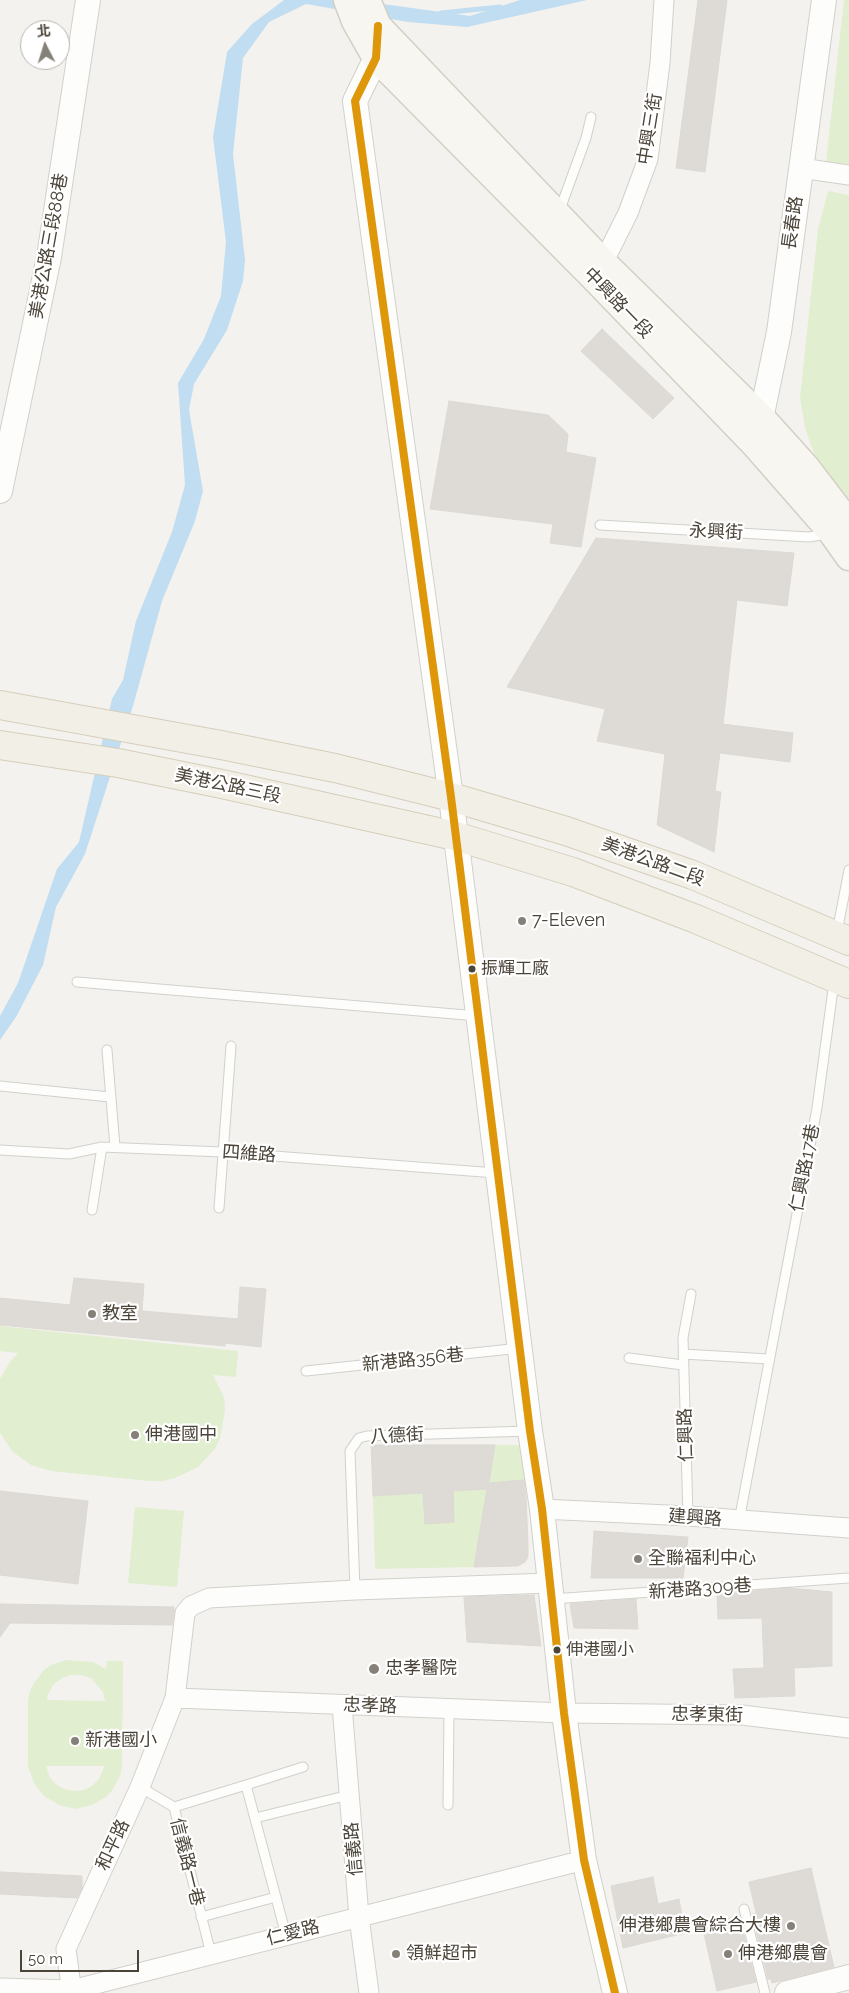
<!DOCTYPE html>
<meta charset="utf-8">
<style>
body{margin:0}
#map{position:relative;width:849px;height:1993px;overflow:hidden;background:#f4f2ee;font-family:Raleway,"Noto Sans TC",sans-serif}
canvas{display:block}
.north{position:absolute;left:20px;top:20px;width:50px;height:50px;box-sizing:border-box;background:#fff;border:1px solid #b7b4b0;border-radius:50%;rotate:355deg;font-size:14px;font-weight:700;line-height:20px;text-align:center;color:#4b4439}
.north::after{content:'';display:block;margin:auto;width:18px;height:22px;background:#868178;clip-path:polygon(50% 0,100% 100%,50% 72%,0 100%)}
.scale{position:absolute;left:20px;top:1950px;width:119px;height:22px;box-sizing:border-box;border:2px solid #4b4439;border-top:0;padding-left:6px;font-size:15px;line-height:18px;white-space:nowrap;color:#4b4439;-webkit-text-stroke:4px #fff;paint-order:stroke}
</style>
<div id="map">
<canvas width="849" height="1993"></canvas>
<div class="north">北</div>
<div class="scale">50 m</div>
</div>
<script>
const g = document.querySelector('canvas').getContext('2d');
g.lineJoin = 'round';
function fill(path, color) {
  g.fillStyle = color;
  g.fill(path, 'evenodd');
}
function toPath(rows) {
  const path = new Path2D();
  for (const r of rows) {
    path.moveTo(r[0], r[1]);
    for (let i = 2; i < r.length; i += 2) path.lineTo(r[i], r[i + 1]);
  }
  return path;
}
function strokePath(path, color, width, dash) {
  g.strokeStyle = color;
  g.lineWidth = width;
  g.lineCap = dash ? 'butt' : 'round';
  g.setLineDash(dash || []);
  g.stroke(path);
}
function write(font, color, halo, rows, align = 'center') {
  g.font = font + ' Raleway,"Noto Sans TC",sans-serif';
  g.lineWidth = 4.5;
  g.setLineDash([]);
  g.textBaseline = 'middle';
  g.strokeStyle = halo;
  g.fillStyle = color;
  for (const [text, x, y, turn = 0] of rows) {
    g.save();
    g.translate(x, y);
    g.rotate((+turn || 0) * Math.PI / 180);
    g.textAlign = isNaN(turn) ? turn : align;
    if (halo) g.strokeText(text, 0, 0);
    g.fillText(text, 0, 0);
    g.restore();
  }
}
fill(toPath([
 [844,0,849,0,849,165,826,162],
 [828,191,849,195,849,499,816,459,805,428,800,397,818,229],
 [0,1326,238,1351,236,1377,213,1375,224,1397,225,1411,220,1438,215,1449,198,1467,175,1478,163,1481,149,1481,51,1471,31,1465,13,1452,0,1433,0,1379,10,1362,18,1353,0,1351],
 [495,1445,524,1445,525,1480,489,1483],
 [488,1489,474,1567,375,1569,373,1496],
 [135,1507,184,1511,177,1587,128,1583],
 [67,1660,93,1662,106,1669,107,1661,123,1661,122,1767,120,1776,112,1791,106,1797,92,1805,75,1809,59,1805,44,1796,34,1783,28,1766,28,1700,30,1691,34,1683,44,1670,51,1665],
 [71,1675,81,1675,91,1678,103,1692,105,1701,47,1700,48,1694,54,1684,62,1678],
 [46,1766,103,1766,104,1767,99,1779,92,1786,84,1790,74,1791,65,1789,57,1785,50,1778]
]), '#e1eecf');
fill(toPath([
 [284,0,354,0,470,16,520,0,587,0,467,27,408,22,306,4,269,22,243,58,233,154,245,260,243,281,227,330,194,384,189,410,203,491,195,521,162,601,133,706,85,854,56,907,43,965,16,1017,0,1040,0,1016,18,983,57,869,79,842,112,699,123,680,136,621,172,532,185,485,178,383,204,339,221,296,226,242,213,137,227,52,252,24]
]), '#c0ddf1');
strokePath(toPath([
 [441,13,500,7]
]), '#c0ddf1', 5);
const building = toPath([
 [698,0,727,0,705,172,676,168,698,0],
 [602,329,674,398,653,419,581,351,602,329],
 [449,401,548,415,568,434,566,452,596,458,581,547,550,543,553,524,430,509,449,401],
 [596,538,794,553,787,606,737,600,723,724,793,733,790,762,720,753,715,791,721,792,714,852,657,825,665,754,597,741,605,709,507,687,596,538],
 [74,1278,144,1284,142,1311,238,1319,240,1287,266,1289,261,1347,225,1343,225,1346,0,1325,0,1298,70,1305,74,1278],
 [371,1445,495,1445,489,1483,524,1480,526,1497,528,1544,528,1557,525,1562,518,1566,474,1567,487,1489,453,1491,454,1522,425,1524,423,1493,373,1496,371,1445],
 [0,1491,88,1501,78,1584,0,1575,0,1491],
 [594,1531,688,1537,683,1578,591,1578,594,1531],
 [790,1588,832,1592,832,1666,794,1668,795,1696,735,1698,733,1669,764,1668,762,1618,718,1619,717,1594,790,1588],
 [534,1595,541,1646,467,1642,464,1597,534,1595],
 [636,1599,638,1629,574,1628,570,1604,636,1599],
 [0,1604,174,1607,174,1614,172,1625,10,1623,0,1637,0,1604],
 [811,1868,834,1967,772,1983,771,1979,768,1979,752,1914,756,1913,749,1882,811,1868],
 [0,1872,82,1876,82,1888,77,1898,0,1894,0,1872],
 [653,1877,658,1904,679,1899,685,1933,623,1948,611,1886,653,1877],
 [739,1916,756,1982,717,1991,702,1925,739,1916]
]);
fill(building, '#dedbd6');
strokePath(building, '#dcd9d4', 1);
const service = toPath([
 [559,212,586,138,591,117],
 [600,525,809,537,827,534],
 [837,932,849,870],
 [77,982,478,1016],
 [107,1050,115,1147],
 [0,1086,110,1097],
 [0,1150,69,1154,102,1147,222,1152,496,1173],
 [219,1208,231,1046],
 [92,1210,102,1147],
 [683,1354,769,1359],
 [629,1358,683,1365],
 [306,1371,520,1348],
 [688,1516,683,1338,691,1294],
 [739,1521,817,1108,834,982],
 [355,1590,350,1451,359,1438,367,1436,530,1431],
 [552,1599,849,1578],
 [140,1787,174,1807,246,1785],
 [448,1805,449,1709],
 [174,1807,211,1954],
 [255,1818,349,1795],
 [744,1909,765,1993],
 [201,1917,276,1897],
 [286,1935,246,1785,303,1767]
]);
const minor = toPath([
 [801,168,849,175],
 [598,273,628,213,648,159,660,63,664,0],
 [542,1509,688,1516,849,1528],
 [175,1698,564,1713,742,1715,849,1728],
 [342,1705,359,1917,369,1993],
 [0,1988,72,1990,584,1860],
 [72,1993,66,1949,140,1787,175,1698,185,1613,191,1606,209,1598,355,1590,550,1583]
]);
const tertiary = toPath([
 [377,41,376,58,355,101,451,797,530,1431,542,1509,564,1713,584,1860,615,1993],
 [758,433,779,332,824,0],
 [0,491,49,257,88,0],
 [787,1993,849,1977]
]);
const secondary = toPath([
 [347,0,355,21,376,58,594,278,755,445,832,533,849,557],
 [367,0,378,26,604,263,761,417,806,467,849,523]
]);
const primary = toPath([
 [0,705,221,745,335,768,451,797,566,831,693,875,849,941],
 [0,745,118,763,222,784,455,836,573,872,696,919,849,984]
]);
strokePath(service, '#d2d0cb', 11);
strokePath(minor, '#d2d0cb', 21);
strokePath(tertiary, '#d2d0cb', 26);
strokePath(secondary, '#d3cfc5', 29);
strokePath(primary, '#d6cebb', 30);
strokePath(service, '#fdfdfc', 9);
strokePath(minor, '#fdfdfc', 19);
strokePath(tertiary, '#fdfdfc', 24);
strokePath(secondary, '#f7f6f1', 26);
strokePath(primary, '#f2efe6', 28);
strokePath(toPath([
 [378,26,376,58,355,101,451,797,530,1431,542,1509,564,1713,584,1860,615,1993]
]), '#dd9709', 8);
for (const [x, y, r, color] of [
 [522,921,5,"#868178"],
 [472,969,4.5,"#4b4439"],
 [92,1314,5,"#868178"],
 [135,1435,5,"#868178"],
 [638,1559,5,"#868178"],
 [557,1650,4.5,"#4b4439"],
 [374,1669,6,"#868178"],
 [75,1741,5,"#868178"],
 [791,1926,5,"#868178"],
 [396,1954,5,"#868178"],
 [728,1954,5,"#868178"]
]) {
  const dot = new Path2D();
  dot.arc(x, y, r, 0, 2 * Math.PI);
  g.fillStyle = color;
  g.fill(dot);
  strokePath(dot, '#fff', 2);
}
write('17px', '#4b4439', '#fff', [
 ["振輝工廠",481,969],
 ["伸港國小",566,1650]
], 'left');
write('18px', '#4b4439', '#fff', [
 ["中興三街",650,129,-81],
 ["長春路",793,223,-82],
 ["美港公路三段88巷",49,246,-80],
 ["中興路一段",618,303,46],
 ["永興街",716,532,3],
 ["美港公路三段",228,786,12],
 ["美港公路二段",653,862,20],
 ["四維路",249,1154,4],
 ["仁興路17巷",805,1168,-79],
 ["新港路356巷",413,1360,-6],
 ["仁興路",686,1435,-92],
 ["八德街",397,1436,-3],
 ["建興路",695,1518,4],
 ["新港路309巷",700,1589,-4],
 ["忠孝路",370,1706,2],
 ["忠孝東街",707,1715,1],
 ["和平路",113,1845,-65],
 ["信義路",354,1849,-95],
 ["信義路一巷",187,1862,76],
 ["仁愛路",293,1933,-14]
]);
write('18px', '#4b4439', '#fff', [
 ["7-Eleven",532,921],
 ["教室",102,1314],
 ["伸港國中",145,1435],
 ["全聯福利中心",648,1559],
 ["忠孝醫院",385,1669],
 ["新港國小",85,1741],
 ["伸港鄉農會綜合大樓",781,1926,"right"],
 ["領鮮超市",406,1954],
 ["伸港鄉農會",738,1954]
], 'left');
</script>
